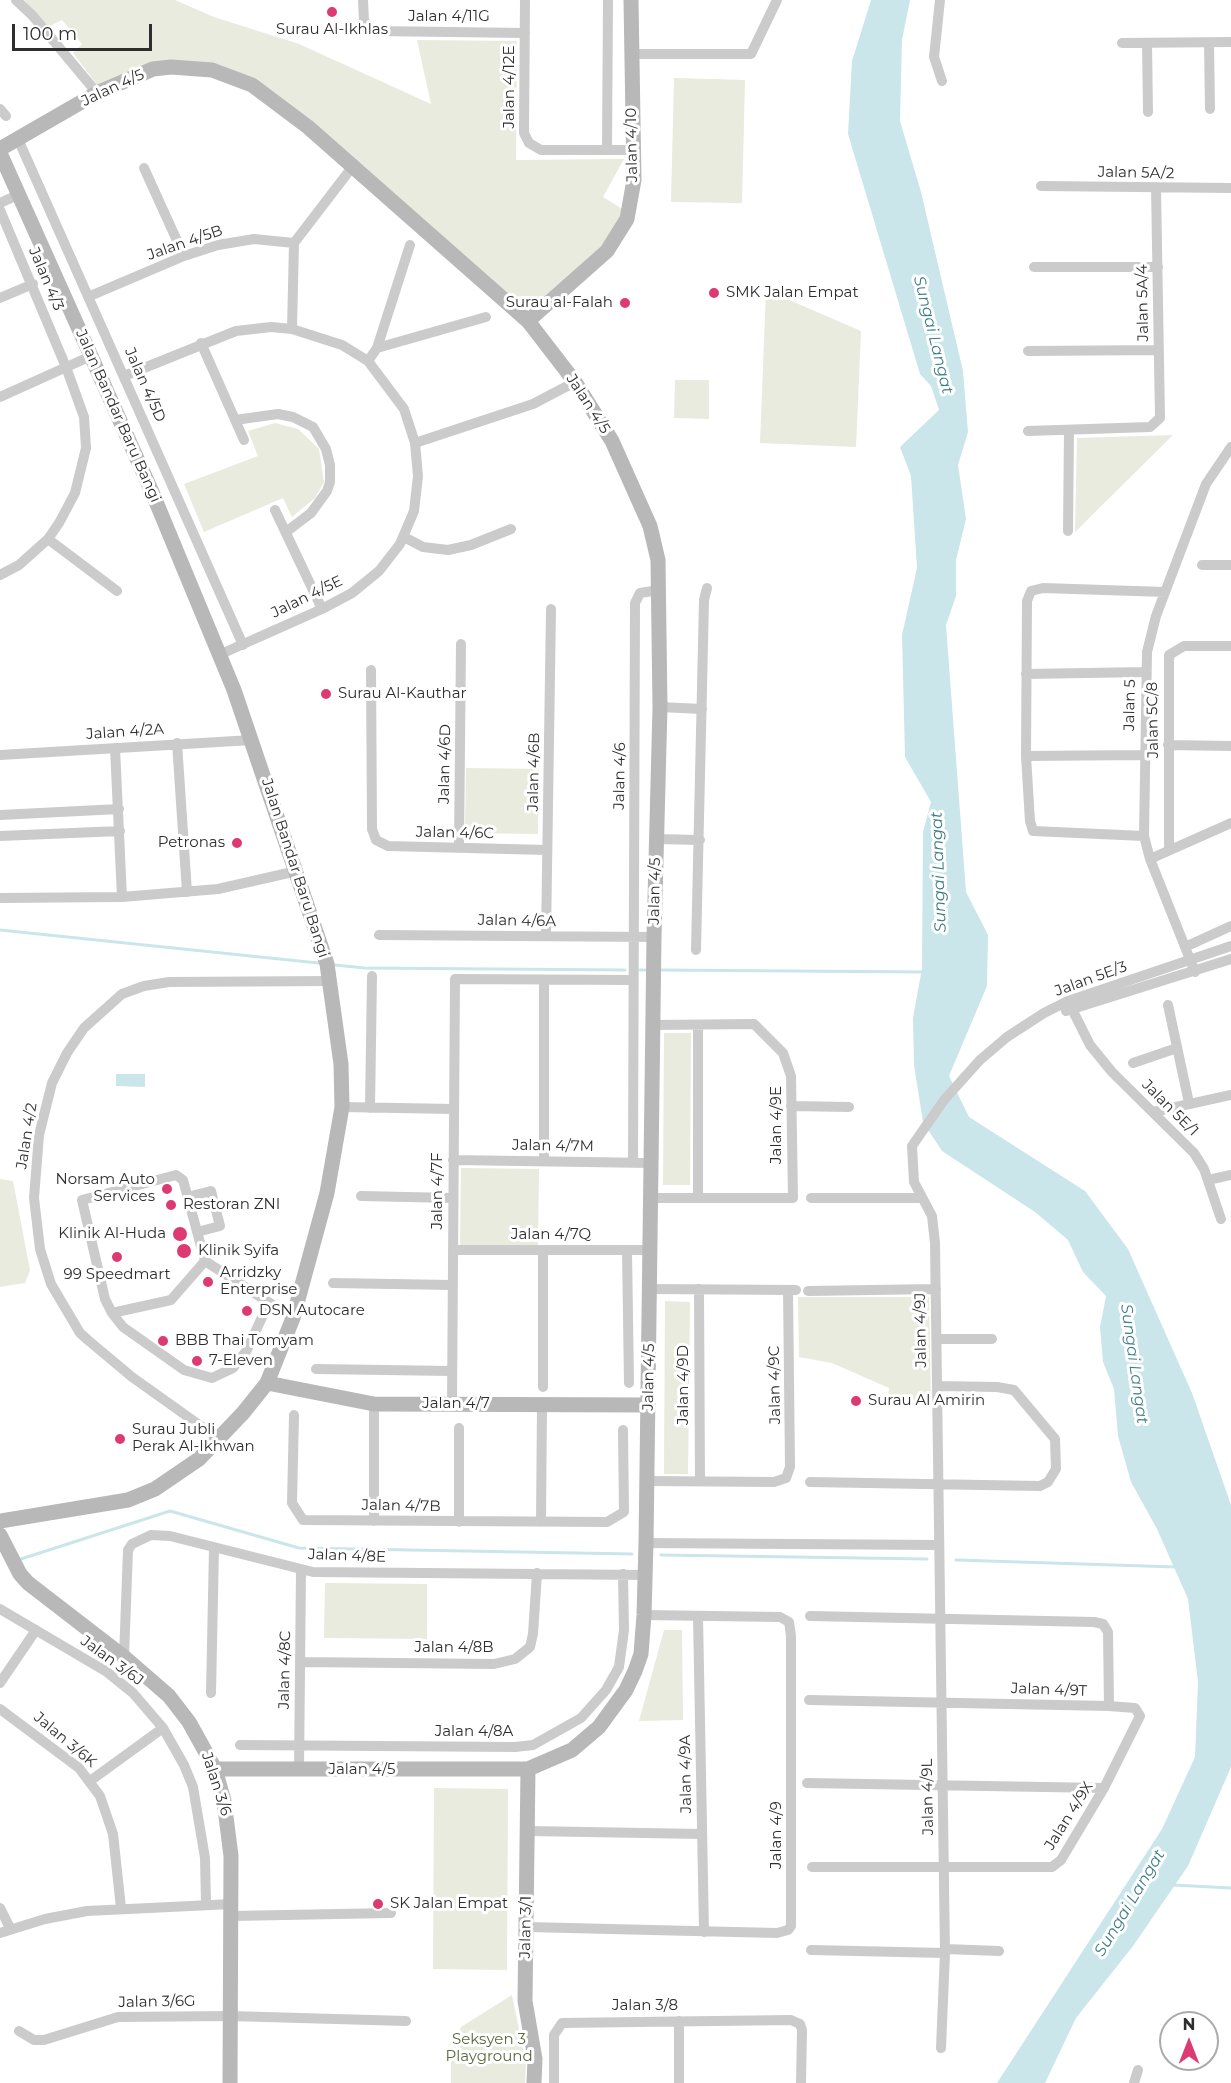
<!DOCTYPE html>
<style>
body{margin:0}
#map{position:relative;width:1231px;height:2083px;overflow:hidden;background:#fff;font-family:Montserrat,sans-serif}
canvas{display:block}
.north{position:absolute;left:1159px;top:2011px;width:60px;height:60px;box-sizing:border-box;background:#fff;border:2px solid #ababab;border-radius:50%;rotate:0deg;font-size:16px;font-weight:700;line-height:24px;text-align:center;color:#2e2e2e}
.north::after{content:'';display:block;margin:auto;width:21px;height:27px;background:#dc3a70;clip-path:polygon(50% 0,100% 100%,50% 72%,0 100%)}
.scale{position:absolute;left:12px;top:24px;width:140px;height:27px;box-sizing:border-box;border:3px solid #2e2e2e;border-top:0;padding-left:8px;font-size:18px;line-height:21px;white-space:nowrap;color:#2e2e2e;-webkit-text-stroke:4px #fff;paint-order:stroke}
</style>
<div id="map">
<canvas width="1231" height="2083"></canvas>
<div class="north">N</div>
<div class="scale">100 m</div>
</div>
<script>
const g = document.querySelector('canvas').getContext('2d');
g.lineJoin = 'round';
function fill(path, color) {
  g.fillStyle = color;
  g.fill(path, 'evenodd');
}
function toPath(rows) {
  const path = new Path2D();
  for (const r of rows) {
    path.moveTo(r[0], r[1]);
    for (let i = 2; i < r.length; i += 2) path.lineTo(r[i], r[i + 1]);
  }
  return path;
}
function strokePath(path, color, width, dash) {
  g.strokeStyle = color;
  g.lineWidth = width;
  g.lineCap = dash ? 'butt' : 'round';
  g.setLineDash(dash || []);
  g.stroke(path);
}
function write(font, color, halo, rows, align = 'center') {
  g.font = font + ' Montserrat,sans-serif';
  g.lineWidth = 6;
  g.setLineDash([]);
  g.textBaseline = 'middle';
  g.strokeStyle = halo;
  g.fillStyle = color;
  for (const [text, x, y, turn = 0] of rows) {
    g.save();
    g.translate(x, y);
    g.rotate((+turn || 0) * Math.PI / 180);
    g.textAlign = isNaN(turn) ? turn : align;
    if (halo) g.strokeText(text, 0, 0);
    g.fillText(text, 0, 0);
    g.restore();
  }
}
fill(toPath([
 [24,0,175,0,214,17,299,44,431,104,417,40,517,41,516,160,624,159,603,197,624,210,603,248,528,311,241,75,198,63,98,86,73,53,82,44,62,20,48,27],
 [674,78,745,80,742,203,671,202],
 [766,290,861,331,856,447,760,443],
 [675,380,709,380,709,419,674,418],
 [275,423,298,429,319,449,324,482,315,498,292,517,283,498,204,532,184,484,258,456,248,431],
 [1173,435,1075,532,1077,438],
 [466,768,539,769,538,834,465,833],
 [664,1033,691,1033,690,1185,663,1185],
 [461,1168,539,1169,538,1246,460,1245],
 [0,1179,13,1181,30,1270,25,1283,0,1287],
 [798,1297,929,1297,931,1401,888,1398,889,1388,832,1363,799,1357],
 [665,1301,690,1302,688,1474,664,1474],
 [325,1583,427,1584,427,1639,324,1638],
 [664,1630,682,1630,683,1720,639,1721],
 [434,1788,508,1789,507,1970,433,1969],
 [512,1995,526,2063,525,2083,451,2083,451,2057,461,2027]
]), '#e8ebdd');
fill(toPath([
 [871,0,910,0,902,40,900,121,921,192,963,371,968,432,958,465,966,519,956,560,956,596,946,625,966,892,988,935,987,986,949,1076,969,1117,1085,1191,1128,1249,1192,1393,1231,1505,1231,1767,1188,1866,1133,1946,1076,2018,1045,2083,997,2083,1162,1829,1195,1757,1198,1682,1188,1599,1157,1529,1131,1482,1118,1436,1114,1389,1103,1362,1100,1327,1106,1296,1083,1272,1068,1240,1035,1212,942,1151,923,1122,914,1065,913,1018,922,968,923,832,931,802,905,757,902,635,917,568,911,476,900,447,939,410,931,386,920,374,848,134,852,61],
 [116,1074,145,1074,145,1087,116,1086]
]), '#cae6ea');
strokePath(toPath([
 [0,930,318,963],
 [335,965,365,968,625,970],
 [640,970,645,970],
 [662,970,924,972],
 [661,1555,927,1559],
 [21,1559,170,1511,299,1548,632,1554],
 [956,1560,1176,1567],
 [1173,1885,1231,1888]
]), '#cae6ea', 3);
strokePath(toPath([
 [16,0,32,15,97,93],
 [363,0,364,21,374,31,525,33],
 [525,0,524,133,529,143,541,150,632,150],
 [940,0,934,57,942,81],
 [1122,43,1231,42],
 [1147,43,1148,112],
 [1209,43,1210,109],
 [632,54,751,54,777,0],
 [0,109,6,116],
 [18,139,243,645],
 [607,149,608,0],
 [144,168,184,256],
 [1041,186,1231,188],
 [0,203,20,194],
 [0,210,66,367,84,417,86,448,75,493,59,523,48,539,19,565,0,575],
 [1034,267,1158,267],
 [90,296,184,256,218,245,254,239,294,243],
 [0,298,33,284],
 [292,329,294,243,353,166],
 [201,343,244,440],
 [377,348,486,317],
 [1028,351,1159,350],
 [368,361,377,348,410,245],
 [124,376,236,331,271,327,292,329,342,345,368,361,404,409,415,443,418,476,414,511,400,544,379,571,352,593,322,609,221,654],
 [0,397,91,356],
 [235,420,278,414,293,417,313,427,326,449,330,465,330,482,327,491,311,513,286,532],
 [1028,431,1150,427,1160,418,1156,188],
 [415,443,533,404,575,382],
 [275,510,322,609],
 [1068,531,1069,430],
 [404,537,423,547,448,550,471,545,511,529],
 [48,539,117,591],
 [1202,565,1231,565],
 [371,670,372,829,376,840,388,846,547,850],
 [1026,674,1146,672],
 [660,707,702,709],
 [177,743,187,892],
 [1168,745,1231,746],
 [0,755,252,740],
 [1026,756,1144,755],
 [0,815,119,809],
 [0,836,120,831],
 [1144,836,1033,831,1030,821,1026,756,1027,601,1031,591,1043,588,1165,592],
 [656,839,700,840],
 [459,848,461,644],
 [1169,850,1169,655,1184,646,1231,646],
 [1150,859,1231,823],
 [122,897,218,889,297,871],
 [0,898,122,897,115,748],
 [379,935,654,937],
 [546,936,551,609],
 [1185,947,1231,926],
 [696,950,704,600,707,588],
 [1195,972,1150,859,1144,836,1147,652,1156,616,1206,484,1231,447],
 [1068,1001,1090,1045,1112,1072,1194,1153,1204,1169,1221,1219],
 [1168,1005,1189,1103],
 [1066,1011,1231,959],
 [1133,1063,1177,1048],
 [791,1106,849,1107],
 [342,1107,454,1109],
 [370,1108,372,976],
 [1153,1112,1231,1095],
 [453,1160,651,1163],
 [544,1161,544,980],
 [633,1162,635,603,640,593,659,590],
 [1208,1180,1231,1175],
 [361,1196,453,1198],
 [187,1197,211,1191,220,1226,197,1232],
 [651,1198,793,1198,791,1076,783,1053,754,1024,653,1025],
 [698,1198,698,1025],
 [811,1198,922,1198],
 [453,1250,650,1250],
 [627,1250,629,1383],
 [333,1283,452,1285],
 [650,1289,796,1290],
 [699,1289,700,1481],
 [808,1291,936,1289],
 [268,1304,247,1350,233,1368,212,1378,184,1370,123,1327,112,1313,105,1299,82,1200,176,1175,183,1180,205,1261,293,1318],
 [112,1313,171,1300,205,1261],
 [937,1339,992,1339],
 [316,1369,452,1371],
 [543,1387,543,1250],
 [452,1404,455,979,633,980],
 [294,1415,292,1503,303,1520,607,1522,624,1512,623,1430],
 [459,1428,459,1522],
 [219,1439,132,1377,89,1341,80,1333,51,1284,40,1249,34,1198,39,1135,52,1083,67,1053,84,1028,122,994,144,986,169,982,330,981],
 [648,1481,774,1482,786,1478,790,1467,788,1290],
 [810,1482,1040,1486,1048,1482,1056,1469,1055,1439,1014,1390,997,1387,937,1386],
 [374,1521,374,1404],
 [541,1522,542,1405],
 [646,1543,939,1545],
 [0,1609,107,1672,133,1693,163,1728,184,1765,193,1787,205,1858,206,1904],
 [698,1616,704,1932],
 [124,1657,128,1550,132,1544,151,1535,170,1536,313,1572,645,1575],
 [300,1662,494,1664,515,1659,530,1647,533,1634,537,1573],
 [0,1683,36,1630],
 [211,1693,214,1548],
 [809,1700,1109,1706,1108,1632,1103,1624,1094,1622,810,1616],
 [0,1709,79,1768,100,1796,113,1834,121,1908],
 [240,1745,515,1747,533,1745,581,1718,606,1690,619,1667,624,1630,623,1574],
 [299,1770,301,1570],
 [90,1781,163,1728],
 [807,1783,1104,1788],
 [528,1831,702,1834],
 [812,1867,1052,1867,1061,1860,1104,1788,1140,1716,1135,1708,1109,1706],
 [0,1908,10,1928],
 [232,1916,391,1913],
 [527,1927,777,1933,788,1930,791,1926,791,1636,789,1622,780,1617,644,1615],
 [0,1933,45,1919,87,1911,232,1904],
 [945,1949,999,1951],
 [811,1950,945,1953],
 [679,2021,679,2083],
 [19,2031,34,2040,44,2040,118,2017,230,2016,406,2021],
 [941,2048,945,1953,935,1243,932,1216,914,1182,912,1146,944,1100,980,1060,1007,1037,1044,1013,1068,1001,1231,946],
 [554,2083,554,2035,562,2023,791,2020,800,2024,802,2030,801,2083],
 [1134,2083,1138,2070]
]), '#cbcbcb', 10);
strokePath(toPath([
 [0,149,97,93,153,69,171,67,212,70,252,85,308,127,528,321,575,382,612,441,650,526,658,560,660,707,654,937,646,1543,644,1615,641,1654,635,1671,626,1690,599,1727,572,1750,528,1769,215,1769],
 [0,153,152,492,234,690,327,964,341,1064,342,1107,327,1193,293,1318,267,1383,243,1413,199,1459,155,1489,128,1500,0,1521],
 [528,321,607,251,627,219,634,180,631,0],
 [267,1383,374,1404,648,1405],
 [0,1535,20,1574,28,1583,124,1657,169,1696,189,1722,215,1769,224,1801,231,1856,230,2083],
 [528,1769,525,2001,535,2059,534,2083]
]), '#b8b8b8', 15);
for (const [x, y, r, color] of [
 [332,12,6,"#dc3a70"],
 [714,293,6,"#dc3a70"],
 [625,303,6,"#dc3a70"],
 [326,694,6,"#dc3a70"],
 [237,843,6,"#dc3a70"],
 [167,1189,6,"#dc3a70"],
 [171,1205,6,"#dc3a70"],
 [180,1234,8,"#dc3a70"],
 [184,1251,8,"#dc3a70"],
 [117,1257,6,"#dc3a70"],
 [208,1282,6,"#dc3a70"],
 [247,1311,6,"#dc3a70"],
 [163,1341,6,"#dc3a70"],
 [197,1361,6,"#dc3a70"],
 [856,1401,6,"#dc3a70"],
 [120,1439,6,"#dc3a70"],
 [378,1904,6,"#dc3a70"]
]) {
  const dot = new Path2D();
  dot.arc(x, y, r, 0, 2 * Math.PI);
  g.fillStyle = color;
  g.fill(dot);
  strokePath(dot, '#fff', 2);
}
write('15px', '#2e2e2e', '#fff', [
 ["Jalan 4/11G",449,17],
 ["Jalan 4/12E",510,87,-90],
 ["Jalan 4/5",113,88,-25],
 ["Jalan 4/10",632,145,-91],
 ["Jalan 5A/2",1136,173,1],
 ["Jalan 4/5B",185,243,-19],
 ["Jalan 4/3",46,279,67],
 ["Jalan 5A/4",1143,303,-91],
 ["Jalan 4/5D",145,385,66],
 ["Jalan 4/5",588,404,57],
 ["Jalan Bandar Baru Bangi",118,416,66],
 ["Jalan 4/5E",307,597,-26],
 ["Jalan 5",1130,705,-89],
 ["Jalan 5C/8",1153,720,-91],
 ["Jalan 4/2A",125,732,-4],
 ["Jalan 4/6D",445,764,-89],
 ["Jalan 4/6B",534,772,-89],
 ["Jalan 4/6",620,776,-89],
 ["Jalan 4/6C",455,833,1],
 ["Jalan Bandar Baru Bangi",295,868,72],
 ["Jalan 4/5",655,891,-89],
 ["Jalan 4/6A",517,921,1],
 ["Jalan 5E/3",1091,979,-20],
 ["Jalan 5E/1",1170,1108,45],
 ["Jalan 4/9E",777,1125,-90],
 ["Jalan 4/2",27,1136,-81],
 ["Jalan 4/7M",553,1146,1],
 ["Jalan 4/7F",438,1191,-90],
 ["Jalan 4/7Q",551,1235],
 ["Jalan 4/9J",921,1330,-91],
 ["Jalan 4/5",649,1377,-89],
 ["Jalan 4/9D",684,1385,-90],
 ["Jalan 4/9C",775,1385,-91],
 ["Jalan 4/7",456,1404],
 ["Jalan 4/7B",401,1506,1],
 ["Jalan 4/8E",347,1556,2],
 ["Jalan 4/8B",454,1648],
 ["Jalan 3/6J",112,1661,36],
 ["Jalan 4/8C",285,1670,-89],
 ["Jalan 4/9T",1049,1690,2],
 ["Jalan 4/8A",474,1732],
 ["Jalan 3/6K",65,1740,40],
 ["Jalan 4/5",362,1770],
 ["Jalan 4/9A",686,1774,-91],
 ["Jalan 3/6",216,1784,72],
 ["Jalan 4/9L",928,1797,-91],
 ["Jalan 4/9X",1069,1816,-58],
 ["Jalan 4/9",777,1835,-90],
 ["Jalan 3/1",526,1927,-89],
 ["Jalan 3/6G",157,2002,-1],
 ["Jalan 3/8",645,2006]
]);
write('15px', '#2e2e2e', '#fff', [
 ["Surau Al-Ikhlas",332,30,"center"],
 ["SMK Jalan Empat",726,293],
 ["Surau al-Falah",613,303,"right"],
 ["Surau Al-Kauthar",338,694],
 ["Petronas",225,843,"right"],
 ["Norsam Auto",155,1180,"right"],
 ["Services",155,1197,"right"],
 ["Restoran ZNI",183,1205],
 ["Klinik Al-Huda",166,1234,"right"],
 ["Klinik Syifa",198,1251],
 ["Arridzky",220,1273],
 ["Enterprise",220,1290],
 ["99 Speedmart",117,1275,"center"],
 ["DSN Autocare",259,1311],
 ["BBB Thai Tomyam",175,1341],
 ["7-Eleven",209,1361],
 ["Surau Al Amirin",868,1401],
 ["Surau Jubli",132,1430],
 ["Perak Al-Ikhwan",132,1447],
 ["SK Jalan Empat",390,1904]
], 'left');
write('15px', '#5c683e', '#fff', [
 ["Seksyen 3",489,2040],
 ["Playground",489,2057]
]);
write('italic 16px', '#3e7d86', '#fff', [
 ["Sungai Langat",933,335,76],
 ["Sungai Langat",939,872,-92],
 ["Sungai Langat",1134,1364,82],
 ["Sungai Langat",1130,1903,-59]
]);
</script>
